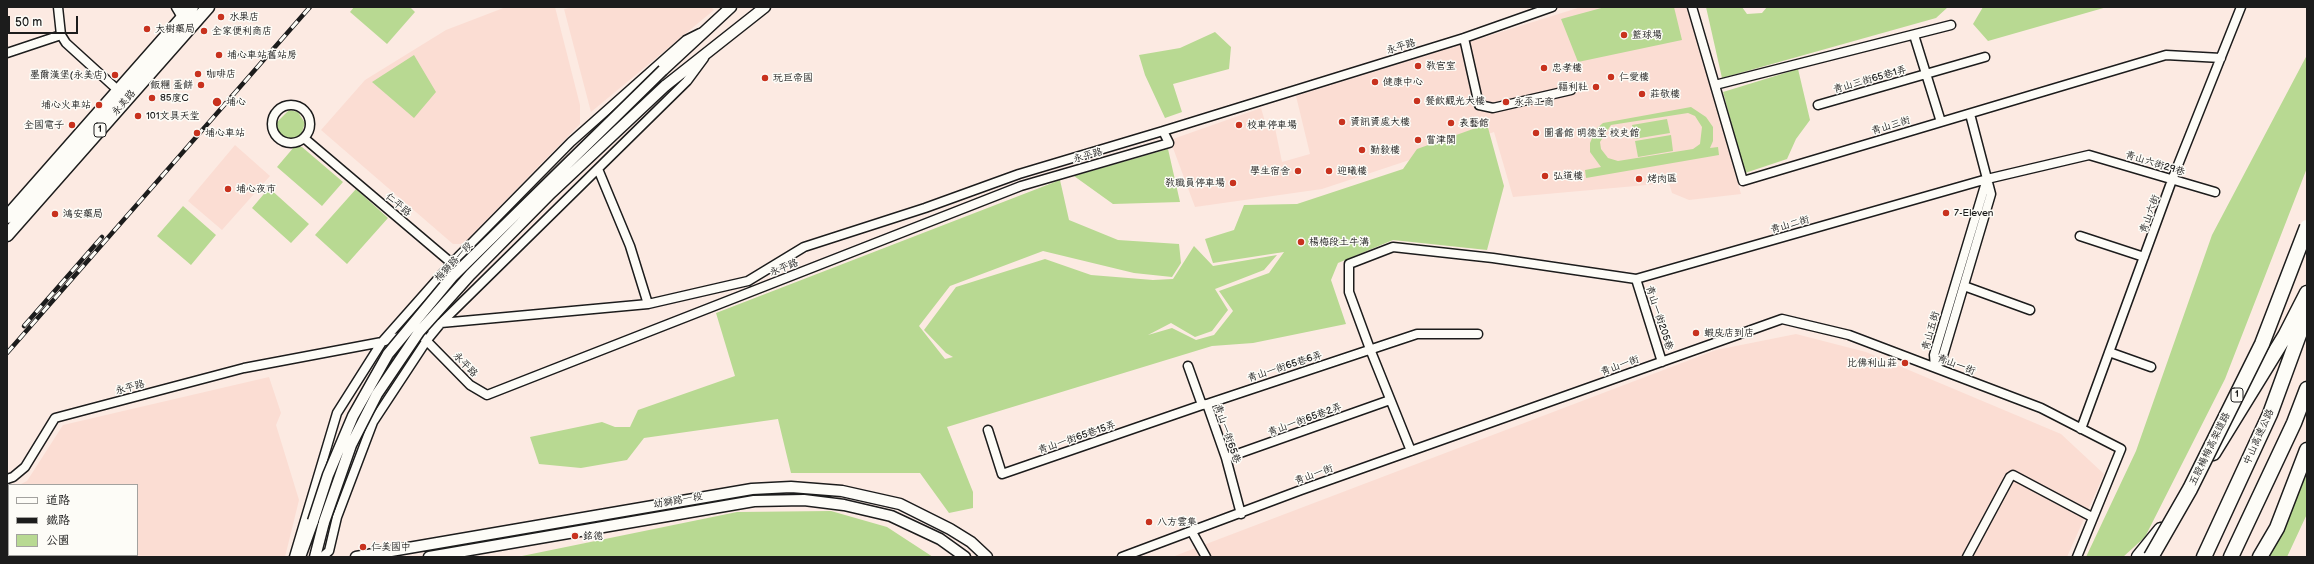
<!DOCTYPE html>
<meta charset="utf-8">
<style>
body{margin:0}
#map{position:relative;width:2314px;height:564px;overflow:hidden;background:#fceae2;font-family:"Balsamiq Sans","LXGW WenKai TC",sans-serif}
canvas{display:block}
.frame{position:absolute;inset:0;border:8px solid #1c1c1c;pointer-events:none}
.legend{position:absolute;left:8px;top:484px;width:130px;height:72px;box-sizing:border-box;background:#fdfcf7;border:1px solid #a3a29f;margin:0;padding:5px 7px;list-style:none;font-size:12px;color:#1c1c1c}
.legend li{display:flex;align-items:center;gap:8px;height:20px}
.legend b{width:20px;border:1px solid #a3a29f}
.scale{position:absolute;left:8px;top:16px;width:70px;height:18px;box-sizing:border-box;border:2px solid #1c1c1c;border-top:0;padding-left:5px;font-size:12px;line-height:14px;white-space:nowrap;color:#1c1c1c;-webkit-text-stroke:3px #fdfcf7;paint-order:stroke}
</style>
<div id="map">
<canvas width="2314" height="564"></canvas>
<div class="frame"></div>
<ul class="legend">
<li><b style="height:5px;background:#fdfcf7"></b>道路</li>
<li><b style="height:5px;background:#1c1c1c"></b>鐵路</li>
<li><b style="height:11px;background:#b8d992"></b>公園</li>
</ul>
<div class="scale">50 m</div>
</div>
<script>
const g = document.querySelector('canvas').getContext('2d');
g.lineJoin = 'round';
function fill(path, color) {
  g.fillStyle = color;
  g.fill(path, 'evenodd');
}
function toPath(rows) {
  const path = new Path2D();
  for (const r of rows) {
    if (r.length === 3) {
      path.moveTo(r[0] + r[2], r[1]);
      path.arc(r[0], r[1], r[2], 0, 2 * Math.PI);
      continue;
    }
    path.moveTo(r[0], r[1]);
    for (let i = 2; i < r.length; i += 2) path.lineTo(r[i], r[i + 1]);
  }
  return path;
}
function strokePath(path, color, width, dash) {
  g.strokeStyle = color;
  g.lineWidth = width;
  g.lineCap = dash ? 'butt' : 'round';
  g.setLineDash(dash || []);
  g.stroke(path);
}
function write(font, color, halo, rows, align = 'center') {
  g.font = font + ' "Balsamiq Sans","LXGW WenKai TC",sans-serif';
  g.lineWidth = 3;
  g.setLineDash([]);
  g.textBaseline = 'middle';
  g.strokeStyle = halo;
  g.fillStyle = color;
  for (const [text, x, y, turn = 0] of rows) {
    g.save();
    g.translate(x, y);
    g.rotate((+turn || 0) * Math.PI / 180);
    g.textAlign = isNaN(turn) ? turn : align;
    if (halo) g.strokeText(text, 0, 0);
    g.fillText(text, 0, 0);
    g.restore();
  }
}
fill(toPath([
 [506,7,555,7,580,105,580,124,463,244,453,244,321,130,365,80,446,30],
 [573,7,711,7,714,10,591,112,564,9],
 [1581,7,1688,7,1741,194,1689,200,1672,193,1669,183,1513,197,1494,132,1322,189,1195,207,1170,140,1261,108,1266,125,1274,123,1282,162,1310,154,1296,96],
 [235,145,270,176,222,230,188,201],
 [1796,334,1866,352,2061,434,2104,474,2067,557,1172,557,1716,350],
 [269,377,281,413,276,425,299,500,285,557,7,557,7,491,9,490,9,555,137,555,137,485,19,485,27,481,63,425]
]), '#fbddd3');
fill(toPath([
 [354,7,410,7,415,12,387,44,350,12],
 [1605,7,1674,7,1682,40,1578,62,1561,19],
 [1706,7,1742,7,1747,14,1762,13,1767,7,1948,7,1936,18,1722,78],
 [1983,7,2107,7,1988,41,1973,24],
 [1215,32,1231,47,1229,69,1173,84,1182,112,1165,118,1145,75,1139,55,1180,48],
 [414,55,436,92,414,118,372,82],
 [2307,55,2307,168,2225,379,2145,537,2123,557,2086,557,2136,451,2212,235],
 [1798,69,1810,120,1796,139,1787,159,1745,173,1723,92],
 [1691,107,1706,117,1713,127,1713,141,1710,148,1718,147,1719,155,1586,178,1585,170,1601,167,1590,152,1590,143,1596,129,1603,123],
 [1688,113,1695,116,1702,127,1700,144,1693,149,1618,161,1608,158,1601,149,1600,142,1611,125],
 [289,110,298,112,305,123,301,135,292,139,283,136,279,133,276,123],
 [1667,119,1670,133,1634,139,1632,125],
 [1487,124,1504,186,1487,250,1393,240,1338,263,1331,280,1346,324,1253,343,1212,346,947,427,973,492,973,508,949,513,920,473,791,473,778,419,644,438,627,460,581,468,539,464,530,437,602,422,615,427,630,427,638,410,735,376,716,313,1060,180,1069,220,1118,240,1179,244,1181,263,1172,277,1134,273,1043,251,950,286,919,326,945,359,953,357,946,353,924,330,956,287,1045,259,1091,275,1153,280,1173,279,1194,246,1213,266,1277,255,1264,270,1215,289,1228,310,1212,331,1195,337,1171,323,1148,335,1172,328,1196,340,1214,335,1233,311,1219,291,1269,273,1284,252,1213,263,1205,239,1234,230,1244,205,1297,204,1403,169,1417,149],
 [1671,135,1673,151,1638,157,1635,141],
 [294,147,302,147,343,182,322,206,277,167],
 [1168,149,1180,202,1113,204,1074,176],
 [269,188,309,224,291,243,252,208],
 [356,189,388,218,347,264,315,235],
 [183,206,216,235,191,265,157,236],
 [2307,474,2307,514,2287,557,2269,557],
 [831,511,887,527,933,557,517,557,737,512]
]), '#b8d992');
const minor = toPath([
 [58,7,61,35,66,43,121,93],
 [1692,7,1743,181,2166,55,2221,58],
 [1914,35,1941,122],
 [1464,38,1479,105,1493,108,1571,90],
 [7,53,61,35],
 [1715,85,1951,25],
 [291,124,19],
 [1818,105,1985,57],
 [304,138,455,266],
 [598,169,630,246,648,304],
 [2080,236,2144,257],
 [1636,279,1662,362],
 [1964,286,2030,310],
 [420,330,441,323,648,304,748,281,804,247,925,208,1019,174,1163,131],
 [417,331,470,385,487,395,1021,186,1169,143,1163,131,1464,38,1552,7],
 [2109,352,2151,367],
 [1188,366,1202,405,1207,404,1226,458,1241,514],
 [1935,367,1942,359,1991,194,1970,114],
 [1935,367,1934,355,1987,179],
 [1207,404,1417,334,1478,334],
 [2081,429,2172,180,2241,7],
 [988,430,1002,474,1202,405],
 [1411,451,1370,349,1349,292,1349,264,1393,247,1493,258,1636,279,1987,179,2089,155,2215,192],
 [1226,458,1390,400],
 [7,479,13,477,25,467,55,418,244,368,382,342,405,335],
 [1192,532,1206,557],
 [294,557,337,413,382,342,452,263,571,142,686,40,700,33],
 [322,557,329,551,337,517,373,422,427,340,441,323,687,81,704,58],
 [1122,557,1301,490,1782,319,1849,335,2041,408,2121,449,2077,557],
 [1967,557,2010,477,2013,475,2092,517]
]);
const tertiary = toPath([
 [177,7,183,17,187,21],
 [663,70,731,7],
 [665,86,765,7],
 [300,557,313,521],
 [315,557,324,522],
 [356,557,752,489,791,487,842,491,900,504,950,529,971,542,987,557],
 [429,557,754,501,804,500,844,505,891,516,940,539,965,557]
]);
const primary = toPath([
 [7,217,192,7],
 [7,235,208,7]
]);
const motorway = toPath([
 [2213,453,2285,336,2307,293],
 [2139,557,2161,530],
 [2204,557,2270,414,2307,313],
 [2231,557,2294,423,2307,389],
 [2260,557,2277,528,2307,450]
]);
strokePath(minor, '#1c1c1c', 11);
strokePath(tertiary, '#1c1c1c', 13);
strokePath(primary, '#1c1c1c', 15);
strokePath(motorway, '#1c1c1c', 17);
strokePath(minor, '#fdfcf7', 8);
strokePath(tertiary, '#fdfcf7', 10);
strokePath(primary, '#fdfcf7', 12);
strokePath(motorway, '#fdfcf7', 14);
const rail = toPath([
 [24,326,102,237],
 [7,353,310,7]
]);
strokePath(rail, '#1c1c1c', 4.5);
strokePath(rail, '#fdfcf7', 3, [9]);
const tertiaryBridge = toPath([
 [313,521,328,475,353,416,388,354,452,277,663,70],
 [324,522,351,445,377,394,419,332,470,275,551,193,665,86]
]);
const motorwayBridge = toPath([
 [2151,557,2190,489,2262,344,2307,227]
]);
strokePath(tertiaryBridge, '#1c1c1c', 13, []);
strokePath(motorwayBridge, '#1c1c1c', 17, []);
strokePath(tertiaryBridge, '#fdfcf7', 10);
strokePath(motorwayBridge, '#fdfcf7', 14);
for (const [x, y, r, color] of [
 [221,17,4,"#c8321e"],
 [147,29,4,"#c8321e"],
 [204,31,4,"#c8321e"],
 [1624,35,4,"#c8321e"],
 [219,55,4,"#c8321e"],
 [1418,66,4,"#c8321e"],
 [1544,68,4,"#c8321e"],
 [198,74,4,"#c8321e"],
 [115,75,4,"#c8321e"],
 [1611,77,4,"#c8321e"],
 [765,78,4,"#c8321e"],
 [1375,82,4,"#c8321e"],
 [201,85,4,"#c8321e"],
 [1596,87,4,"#c8321e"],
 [1642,94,4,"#c8321e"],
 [152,98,4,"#c8321e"],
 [1417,101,4,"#c8321e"],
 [217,102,5,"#c8321e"],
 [1506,102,4,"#c8321e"],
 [99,105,4,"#c8321e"],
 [138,116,4,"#c8321e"],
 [1342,122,4,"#c8321e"],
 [1451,123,4,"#c8321e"],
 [72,125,4,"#c8321e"],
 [1239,125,4,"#c8321e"],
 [197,133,4,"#c8321e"],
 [1536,133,4,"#c8321e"],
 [1418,140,4,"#c8321e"],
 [1362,150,4,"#c8321e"],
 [1298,171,4,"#c8321e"],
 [1329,171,4,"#c8321e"],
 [1545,176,4,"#c8321e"],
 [1639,179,4,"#c8321e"],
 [1233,183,4,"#c8321e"],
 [228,189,4,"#c8321e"],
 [1946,213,4,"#c8321e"],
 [55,214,4,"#c8321e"],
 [1301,242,4,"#c8321e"],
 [1696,333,4,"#c8321e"],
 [1905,363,4,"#c8321e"],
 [1149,522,4,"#c8321e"],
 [575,536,4,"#c8321e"],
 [363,547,4,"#c8321e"]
]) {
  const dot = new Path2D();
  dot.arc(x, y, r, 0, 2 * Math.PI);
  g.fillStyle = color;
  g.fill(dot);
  strokePath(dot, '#fdfcf7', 1.5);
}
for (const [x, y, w] of [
 [100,130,12],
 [2237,395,12]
]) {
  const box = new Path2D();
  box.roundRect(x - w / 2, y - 7, w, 14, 3);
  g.fillStyle = '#fdfcf7';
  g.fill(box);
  strokePath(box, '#1c1c1c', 1);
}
write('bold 9px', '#1c1c1c', null, [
 ["1",100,130],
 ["1",2237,395]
]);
write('10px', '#1c1c1c', '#fdfcf7', [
 ["水果店",229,17],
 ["大樹藥局",155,29],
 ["全家便利商店",212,31],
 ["籃球場",1632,35],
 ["埔心車站舊站房",227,55],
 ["教官室",1426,66],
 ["忠孝樓",1552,68],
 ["咖啡店",206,74],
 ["墨爾漢堡(永美店)",107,75,"right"],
 ["仁愛樓",1619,77],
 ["玩巨帝國",773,78],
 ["健康中心",1383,82],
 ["飯糰 蛋餅",193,85,"right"],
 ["福利社",1588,87,"right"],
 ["莊敬樓",1650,94],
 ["85度C",160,98],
 ["餐飲觀光大樓",1425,101],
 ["埔心",226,102],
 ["永平工商",1514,102],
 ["埔心火車站",91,105,"right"],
 ["101文具天堂",146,116],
 ["資訊資處大樓",1350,122],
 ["表藝館",1459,123],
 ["全國電子",64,125,"right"],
 ["校車停車場",1247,125],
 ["埔心車站",205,133],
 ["圖書館 明德堂 校史館",1544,133],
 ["嘗津閣",1426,140],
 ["勤毅樓",1370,150],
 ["學生宿舍",1290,171,"right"],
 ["迎曦樓",1337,171],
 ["弘道樓",1553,176],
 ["烤肉區",1647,179],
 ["教職員停車場",1225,183,"right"],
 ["埔心夜市",236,189],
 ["7-Eleven",1954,213],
 ["鴻安藥局",63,214],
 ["楊梅段土牛溝",1309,242],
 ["蝦皮店到店",1704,333],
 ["比佛利山莊",1897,363,"right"],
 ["八方雲集",1157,522],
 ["銘德",583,536],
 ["仁美國中",371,547]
], 'left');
write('10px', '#1c1c1c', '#fdfcf7', [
 ["永平路",1401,47,-17],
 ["青山三街65巷1弄",1870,80,-16],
 ["永美路",124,103,-49],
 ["青山三街",1891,126,-17],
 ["永平路",1088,156,-16],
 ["青山六街29巷",2155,164,17],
 ["仁平路",398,205,40],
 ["青山六街",2150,214,-70],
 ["青山二街",1790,225,-16],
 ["梅獅路一段",454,262,-47],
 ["永平路",784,268,-21],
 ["青山一街205巷",1659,318,72],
 ["青山五街",1931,331,-74],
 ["永平路",465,365,46],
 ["青山一街",1956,365,21],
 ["青山一街",1620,366,-20],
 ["青山一街65巷6弄",1285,367,-18],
 ["永平路",130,388,-15],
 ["青山一街65巷2弄",1305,420,-20],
 ["青山一街65巷",1227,434,71],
 ["中山高速公路",2259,437,-66],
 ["青山一街65巷15弄",1077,438,-19],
 ["五股楊梅高架道路",2210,449,-64],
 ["青山一街",1314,475,-20],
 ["幼獅路一段",678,501,-10]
]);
</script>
